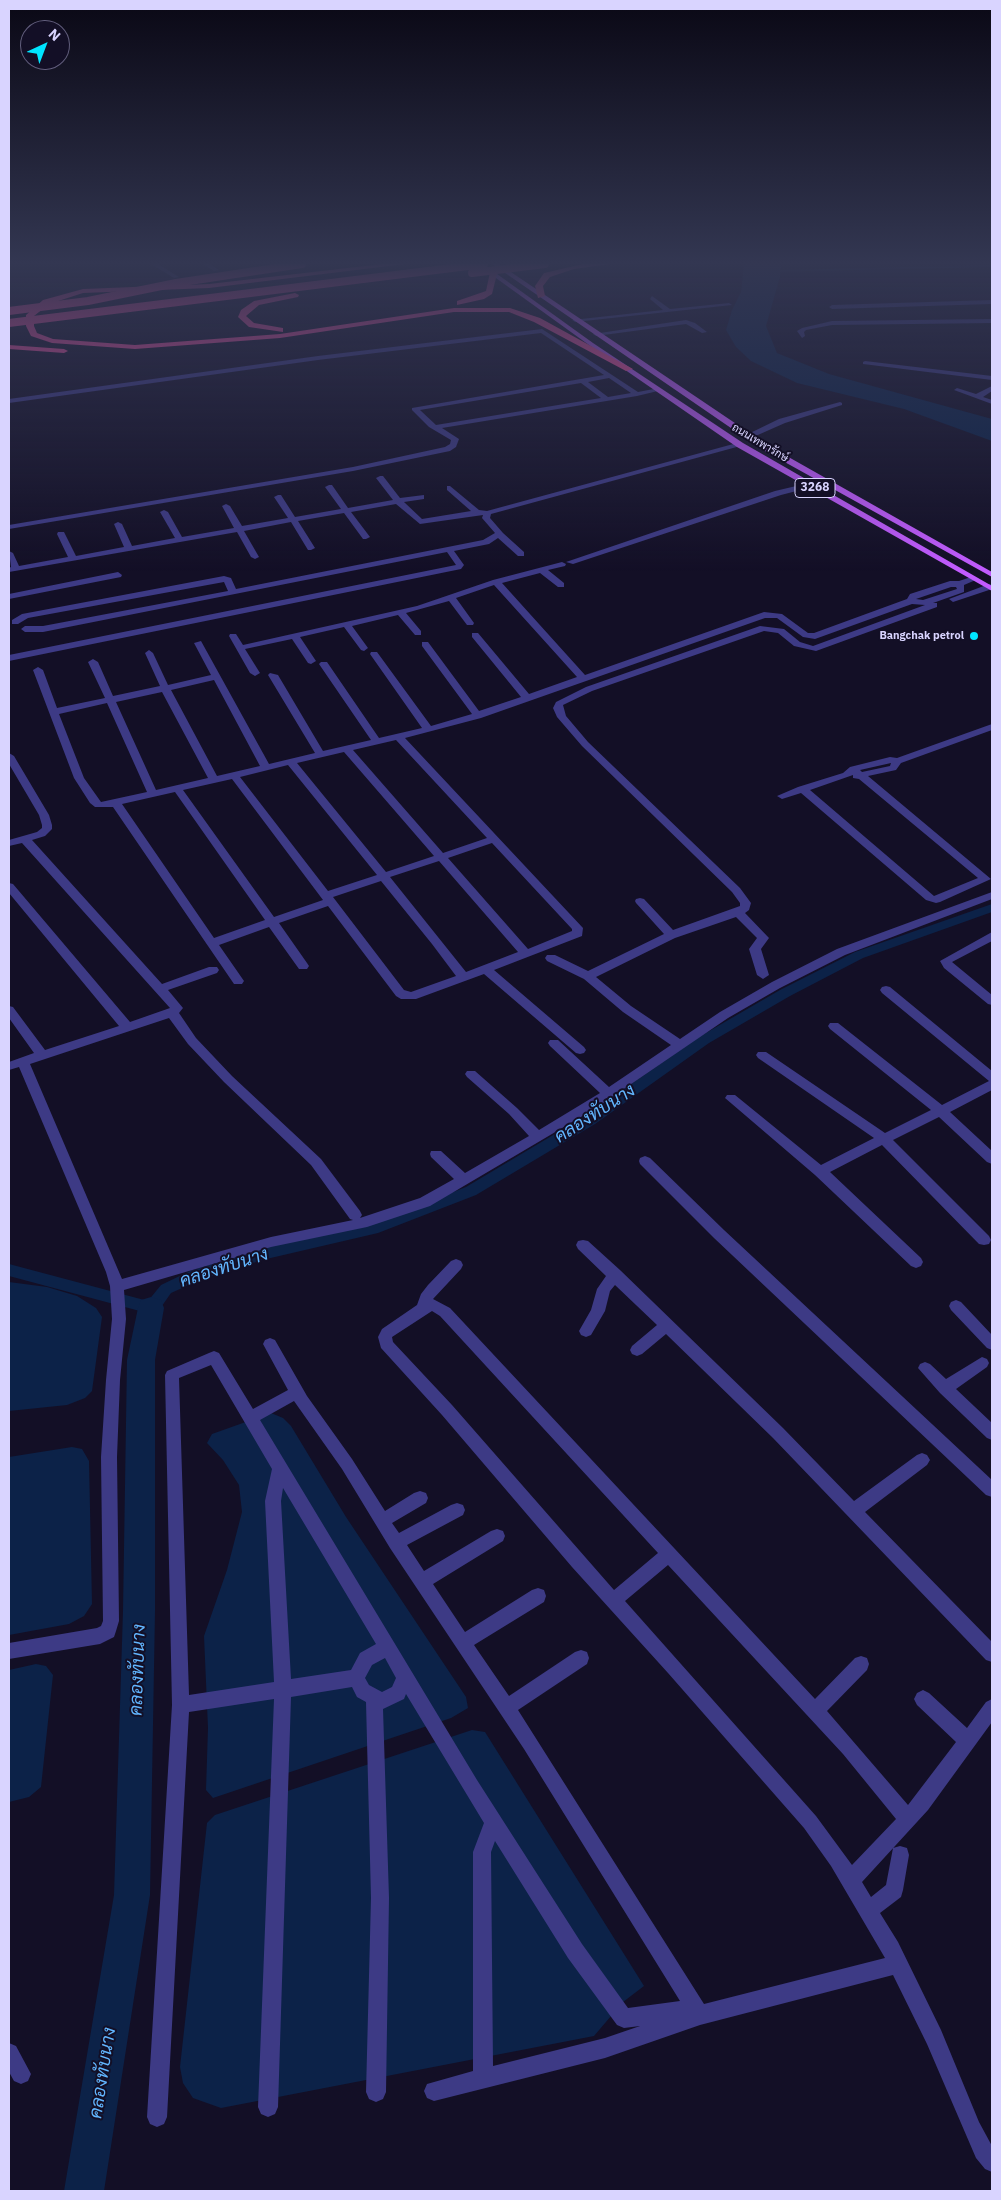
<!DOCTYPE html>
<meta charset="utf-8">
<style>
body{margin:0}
#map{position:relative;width:1001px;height:2200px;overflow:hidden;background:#130f26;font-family:"IBM Plex Sans",sans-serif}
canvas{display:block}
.frame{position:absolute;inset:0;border:10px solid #d9d4ff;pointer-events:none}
.north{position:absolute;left:20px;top:20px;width:50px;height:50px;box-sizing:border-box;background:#130f26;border:1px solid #625e7d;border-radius:50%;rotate:43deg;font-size:14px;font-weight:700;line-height:20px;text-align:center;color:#d9d4ff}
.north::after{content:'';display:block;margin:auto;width:18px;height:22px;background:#00e5ff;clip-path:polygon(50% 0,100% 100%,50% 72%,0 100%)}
</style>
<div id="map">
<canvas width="1001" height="2200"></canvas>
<div class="frame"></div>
<div class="north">N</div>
</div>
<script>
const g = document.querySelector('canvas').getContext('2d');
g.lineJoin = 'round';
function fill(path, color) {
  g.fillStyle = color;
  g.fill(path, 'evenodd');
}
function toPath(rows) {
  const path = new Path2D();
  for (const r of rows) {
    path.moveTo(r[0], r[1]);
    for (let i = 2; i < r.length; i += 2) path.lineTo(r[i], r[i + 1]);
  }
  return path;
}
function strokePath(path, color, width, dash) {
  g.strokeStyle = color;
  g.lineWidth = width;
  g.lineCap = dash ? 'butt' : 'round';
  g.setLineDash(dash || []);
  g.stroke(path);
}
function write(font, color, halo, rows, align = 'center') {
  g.font = font + ' "IBM Plex Sans",Sarabun,sans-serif';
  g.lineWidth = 4;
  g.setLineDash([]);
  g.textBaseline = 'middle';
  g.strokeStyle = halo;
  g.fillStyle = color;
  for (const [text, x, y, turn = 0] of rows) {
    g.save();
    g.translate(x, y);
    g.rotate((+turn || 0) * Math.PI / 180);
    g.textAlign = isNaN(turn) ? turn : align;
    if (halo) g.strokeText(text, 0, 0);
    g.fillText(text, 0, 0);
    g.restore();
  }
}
fill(toPath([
 [744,264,781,264,780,277,766,326,777,353,829,374,992,419,992,441,904,409,797,383,751,361,736,347,726,330,732,310,741,292],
 [9,1282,47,1287,77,1296,96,1308,102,1317,92,1391,85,1398,67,1405,9,1411],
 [271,1413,283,1418,291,1426,346,1517,466,1697,468,1708,451,1718,213,1798,206,1790,208,1728,204,1636,227,1570,242,1512,239,1485,223,1460,207,1443,212,1434],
 [72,1447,82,1449,89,1461,92,1604,84,1616,69,1624,9,1635,9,1457],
 [36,1664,46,1666,53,1675,41,1787,29,1797,9,1802,9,1670],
 [472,1730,485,1732,644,1986,623,2002,594,2036,221,2108,193,2098,183,2083,180,2067,207,1823,215,1815]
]), '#0c2248');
strokePath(toPath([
 [777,271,992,266]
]), '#0c2248', 2);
fill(toPath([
 [992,904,992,912,863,958,790,996,709,1043,595,1124,476,1195,378,1233,262,1260,200,1280,171,1293,157,1313,151,1314,9,1276,9,1264,148,1301,161,1285,190,1271,262,1248,371,1224,466,1187,585,1116,699,1037,780,990,855,952,992,904]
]), '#0c2248');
fill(toPath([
 [151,1297,161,1300,164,1308,155,1360,155,1611,150,1895,104,2191,64,2191,114,1895,123,1611,127,1360,138,1308,141,1300,151,1297]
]), '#0c2248');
fill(toPath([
 [151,264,158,264,179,277,174,278,151,264],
 [203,264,210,264,219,270,214,271,203,264],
 [652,296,670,309,729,303,732,305,575,322,572,320,663,310,650,299,652,296],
 [992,300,992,304,832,309,829,307,832,305,992,300],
 [992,319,992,323,832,325,806,330,804,332,805,336,802,338,797,331,802,328,832,321,992,319],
 [686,320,695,323,707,332,702,333,686,324,596,336,593,334,686,320],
 [542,329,638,392,659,388,662,390,637,396,442,428,459,439,456,447,450,451,353,471,9,529,9,525,353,467,445,447,450,444,451,440,429,427,412,410,412,408,604,375,541,333,318,360,9,403,9,399,318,356,542,329],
 [609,378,631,393,608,397,588,382,609,378],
 [581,383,601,398,436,425,420,410,581,383],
 [865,361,992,376,992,380,863,364,863,362,865,361],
 [992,386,992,391,983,397,992,400,992,404,954,390,957,388,976,394,992,386],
 [840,402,842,403,842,405,785,423,751,438,744,436,779,419,840,402],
 [737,443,744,445,491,514,490,518,503,533,524,552,524,556,518,556,498,538,489,544,454,551,464,565,461,569,9,661,9,655,456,565,447,552,43,632,25,632,21,629,25,626,43,626,228,591,224,582,28,618,18,624,12,624,12,620,22,614,224,576,231,578,236,589,483,540,495,533,482,518,483,515,420,524,396,504,351,512,370,537,366,539,363,539,344,513,298,521,315,548,311,550,308,550,291,522,244,531,259,557,255,559,251,557,237,532,9,572,9,568,11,567,9,551,13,553,19,566,68,557,57,534,58,532,64,532,76,556,124,547,114,524,118,522,122,524,132,546,175,538,160,512,164,510,168,512,182,537,234,528,222,506,226,504,230,506,242,526,288,518,274,497,278,495,281,495,295,517,341,509,325,487,329,485,332,485,348,508,393,500,376,478,380,476,383,476,400,498,424,495,424,499,404,502,422,519,471,511,447,490,447,486,450,486,479,510,487,511,737,443],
 [809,483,813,485,812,487,781,495,573,564,566,562,775,491,809,483],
 [562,562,566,564,565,566,548,570,564,583,564,587,558,587,540,573,502,583,585,675,764,612,782,614,808,633,814,633,907,599,910,594,950,581,959,581,974,576,978,579,964,585,964,592,933,603,937,603,937,607,816,651,794,646,778,633,764,631,592,691,563,705,566,716,588,742,740,888,751,903,749,910,745,913,769,938,761,949,769,975,763,979,757,975,749,949,757,938,736,917,675,938,596,977,631,1006,680,1039,720,1012,772,982,837,949,992,892,992,899,845,955,780,988,728,1018,596,1108,430,1206,367,1227,271,1247,124,1290,126,1319,120,1380,117,1457,119,1621,116,1631,114,1637,100,1644,9,1659,9,1643,97,1628,101,1626,103,1621,101,1457,106,1380,112,1319,110,1286,106,1272,19,1067,9,1070,9,1062,34,1053,9,1018,9,1006,13,1007,45,1050,119,1026,9,893,9,883,13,884,130,1022,170,1008,22,843,9,846,9,840,37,832,42,828,42,825,39,815,9,764,9,753,14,756,49,815,52,825,52,829,45,836,32,840,162,984,209,967,217,967,219,970,217,973,168,990,183,1008,179,1013,196,1038,232,1076,321,1159,360,1211,362,1215,360,1218,420,1198,454,1179,431,1157,430,1154,431,1151,441,1151,465,1173,529,1136,509,1114,467,1077,465,1074,467,1071,475,1071,517,1108,539,1130,600,1093,550,1046,548,1043,550,1040,558,1040,609,1087,671,1045,623,1012,584,979,547,961,545,958,547,955,555,955,588,971,664,934,636,903,635,901,636,899,640,898,644,899,673,930,740,906,740,903,732,892,582,746,557,717,553,708,556,702,586,687,760,626,784,629,800,642,813,646,925,605,912,604,815,639,803,637,777,618,765,618,481,718,405,738,583,928,582,936,494,970,584,1047,586,1050,584,1053,580,1054,576,1053,484,974,416,999,401,999,396,996,328,906,279,923,307,963,309,966,307,969,299,969,269,927,219,945,244,981,242,984,234,984,113,807,95,807,90,803,74,778,33,670,38,667,43,670,57,708,105,698,88,662,93,659,98,662,113,696,160,686,145,653,149,650,153,653,168,685,211,675,194,643,201,641,269,764,315,753,268,675,270,673,278,675,323,751,371,740,319,664,321,662,327,662,379,738,422,728,370,654,371,652,377,652,431,726,472,714,422,646,422,642,428,642,479,711,521,697,472,637,472,633,478,633,529,694,577,677,494,585,456,598,474,623,473,625,467,625,449,601,406,613,421,631,421,635,415,635,398,615,352,626,368,648,364,651,361,650,344,627,300,637,316,661,311,664,308,663,292,639,245,649,260,673,255,676,250,673,229,636,230,634,236,634,243,645,417,606,493,580,562,562],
 [951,587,956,587,957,589,923,600,916,599,951,587],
 [214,680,260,766,217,776,171,690,214,680],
 [162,692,208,778,156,790,116,702,162,692],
 [107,703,147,792,101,802,84,778,59,714,107,703],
 [396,740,487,838,443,853,353,750,396,740],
 [344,752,434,856,386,872,297,763,344,752],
 [288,765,377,875,328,891,240,777,288,765],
 [232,779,323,900,274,917,183,790,232,779],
 [175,792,265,920,214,938,122,804,175,792],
 [492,843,572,929,572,931,528,949,448,858,492,843],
 [439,861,518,952,466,972,390,877,439,861],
 [381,881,432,944,456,976,411,992,404,990,333,897,381,881],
 [169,1018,188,1044,224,1082,311,1165,350,1219,353,1220,271,1237,122,1279,30,1064,169,1018],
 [118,572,122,575,121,577,9,599,9,594,118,572],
 [989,584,992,585,992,589,953,602,949,599,989,584],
 [992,724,992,730,901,763,896,770,868,776,991,879,940,902,936,903,926,900,801,793,782,799,777,796,798,787,843,773,850,767,890,757,897,758,992,724],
 [891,763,890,766,862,772,860,770,891,763],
 [853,775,853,778,859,779,978,878,934,896,810,790,853,775],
 [992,932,992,941,952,962,992,995,992,1005,988,1004,944,968,940,961,992,932],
 [886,986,890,987,992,1071,992,1090,950,1112,992,1151,992,1164,987,1162,939,1117,893,1140,989,1236,991,1240,989,1244,984,1245,979,1244,882,1145,830,1172,921,1258,923,1262,921,1266,916,1268,911,1266,815,1175,725,1098,727,1095,735,1095,821,1165,874,1138,758,1058,756,1055,758,1052,766,1052,885,1133,931,1110,830,1029,828,1026,830,1023,838,1023,942,1105,989,1081,882,993,880,990,882,987,886,986],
 [645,1156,650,1158,724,1230,992,1480,992,1497,986,1495,714,1238,640,1164,639,1161,640,1158,645,1156],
 [583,1240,588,1241,620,1270,783,1428,854,1501,917,1455,922,1453,927,1455,930,1460,927,1465,865,1512,992,1642,992,1662,986,1660,773,1438,666,1334,642,1354,637,1356,632,1354,630,1350,632,1346,657,1325,615,1285,610,1291,605,1311,591,1335,586,1337,581,1335,579,1331,591,1310,597,1289,606,1276,578,1249,576,1245,578,1241,583,1240],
 [456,1259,461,1261,463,1265,461,1269,433,1299,450,1308,815,1699,855,1658,861,1656,867,1658,869,1664,867,1670,827,1711,908,1805,956,1742,917,1705,914,1699,917,1693,923,1690,929,1693,967,1728,986,1702,992,1699,992,1722,928,1810,862,1882,871,1897,886,1885,893,1848,900,1846,907,1848,909,1855,903,1890,901,1897,880,1913,898,1942,941,2030,979,2122,992,2146,992,2172,985,2169,976,2158,927,2044,893,1975,700,2025,605,2058,434,2101,427,2098,424,2091,427,2084,473,2071,473,1852,484,1823,406,1694,404,1699,383,1709,389,1898,386,2092,383,2099,376,2102,369,2099,366,2092,371,1898,366,1702,357,1697,352,1687,291,1697,278,2107,275,2114,268,2117,261,2114,258,2107,274,1699,189,1712,167,2117,164,2124,157,2127,150,2124,147,2117,172,1705,165,1375,167,1371,209,1353,214,1351,219,1353,253,1409,288,1390,263,1344,265,1340,270,1338,275,1340,307,1396,352,1459,385,1511,414,1493,420,1491,426,1493,428,1498,426,1503,392,1523,399,1533,451,1505,457,1503,463,1505,465,1510,463,1515,407,1545,424,1571,491,1531,497,1529,503,1531,505,1536,503,1541,433,1584,465,1632,532,1590,538,1588,544,1590,546,1596,544,1602,474,1645,509,1696,575,1652,581,1650,587,1652,589,1658,587,1664,518,1710,704,2004,885,1958,831,1866,804,1828,668,1673,572,1567,442,1415,381,1348,378,1337,382,1329,417,1305,421,1294,428,1285,451,1261,456,1259],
 [432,1311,440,1316,658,1553,614,1590,452,1405,393,1342,392,1337,432,1311],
 [211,1365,272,1469,265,1501,274,1682,189,1695,179,1378,211,1365],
 [294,1401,342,1469,390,1548,524,1749,680,2001,628,2008,582,1944,477,1780,260,1420,294,1401],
 [283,1488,376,1644,360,1653,351,1670,291,1679,281,1501,283,1488],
 [668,1565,843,1754,896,1819,852,1865,816,1816,625,1601,668,1565],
 [385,1658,396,1678,392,1687,382,1692,369,1685,365,1678,372,1665,385,1658],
 [495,1841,568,1958,617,2025,624,2028,640,2026,605,2038,493,2066,491,1852,495,1841],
 [956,1300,961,1302,992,1335,992,1350,987,1348,951,1310,949,1306,951,1302,956,1300],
 [982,1357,987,1359,989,1363,987,1367,956,1389,992,1423,992,1440,987,1438,940,1393,918,1368,920,1364,925,1362,930,1364,946,1379,982,1357],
 [9,2043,16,2046,31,2074,28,2081,21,2084,14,2081,9,2072,9,2043]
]), '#3d3a85');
fill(toPath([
 [492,264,499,264,769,446,992,572,992,577,763,450,492,264],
 [482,266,486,266,593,343,743,443,992,586,992,591,737,447,589,345,482,268,482,266]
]), '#c25bff');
fill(toPath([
 [382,264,405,264,209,288,83,293,49,304,34,316,34,326,37,333,53,339,135,345,280,334,454,308,510,308,540,318,633,369,626,371,534,322,509,312,454,312,280,338,135,349,52,343,31,336,26,326,26,315,43,300,83,289,209,284,382,264],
 [583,264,610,264,574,269,550,277,543,286,545,296,538,298,535,286,544,273,583,264],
 [490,272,497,274,492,294,484,299,457,305,457,301,486,291,490,272],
 [295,293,299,295,298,297,259,305,246,316,254,323,283,328,283,332,249,327,238,317,241,310,254,301,295,293],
 [9,345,64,349,68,351,64,353,9,349,9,345]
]), '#ff4fa3');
strokePath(toPath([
 [472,273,545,264],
 [9,311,88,301,176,283,302,264],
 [9,323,484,264]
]), '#ff4fa3', 8);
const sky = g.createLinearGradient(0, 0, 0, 572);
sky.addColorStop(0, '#0a0815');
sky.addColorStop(0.46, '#333752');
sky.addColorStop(1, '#33375200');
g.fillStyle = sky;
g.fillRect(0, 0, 1001, 572);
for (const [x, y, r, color] of [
 [974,636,5,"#00e5ff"]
]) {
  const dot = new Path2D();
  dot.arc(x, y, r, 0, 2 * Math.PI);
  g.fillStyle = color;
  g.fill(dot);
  strokePath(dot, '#130f26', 2);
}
write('11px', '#d9d4ff', '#130f26', [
 ["ถนนเทพารักษ์",760,443,31]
]);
write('bold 11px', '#d9d4ff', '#130f26', [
 ["Bangchak petrol",964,636]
], 'right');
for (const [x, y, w] of [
 [815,488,40]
]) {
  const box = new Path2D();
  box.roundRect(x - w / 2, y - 9.5, w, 19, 4);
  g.fillStyle = '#130f26';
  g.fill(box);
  strokePath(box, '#d9d4ff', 1);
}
write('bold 12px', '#d9d4ff', null, [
 ["3268",815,488]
]);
write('italic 18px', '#62b6ff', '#130f26', [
 ["คลองทับนาง",595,1114,-33],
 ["คลองทับนาง",224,1268,-18],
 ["คลองทับนาง",138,1670,-88],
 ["คลองทับนาง",103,2073,-81]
]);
</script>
